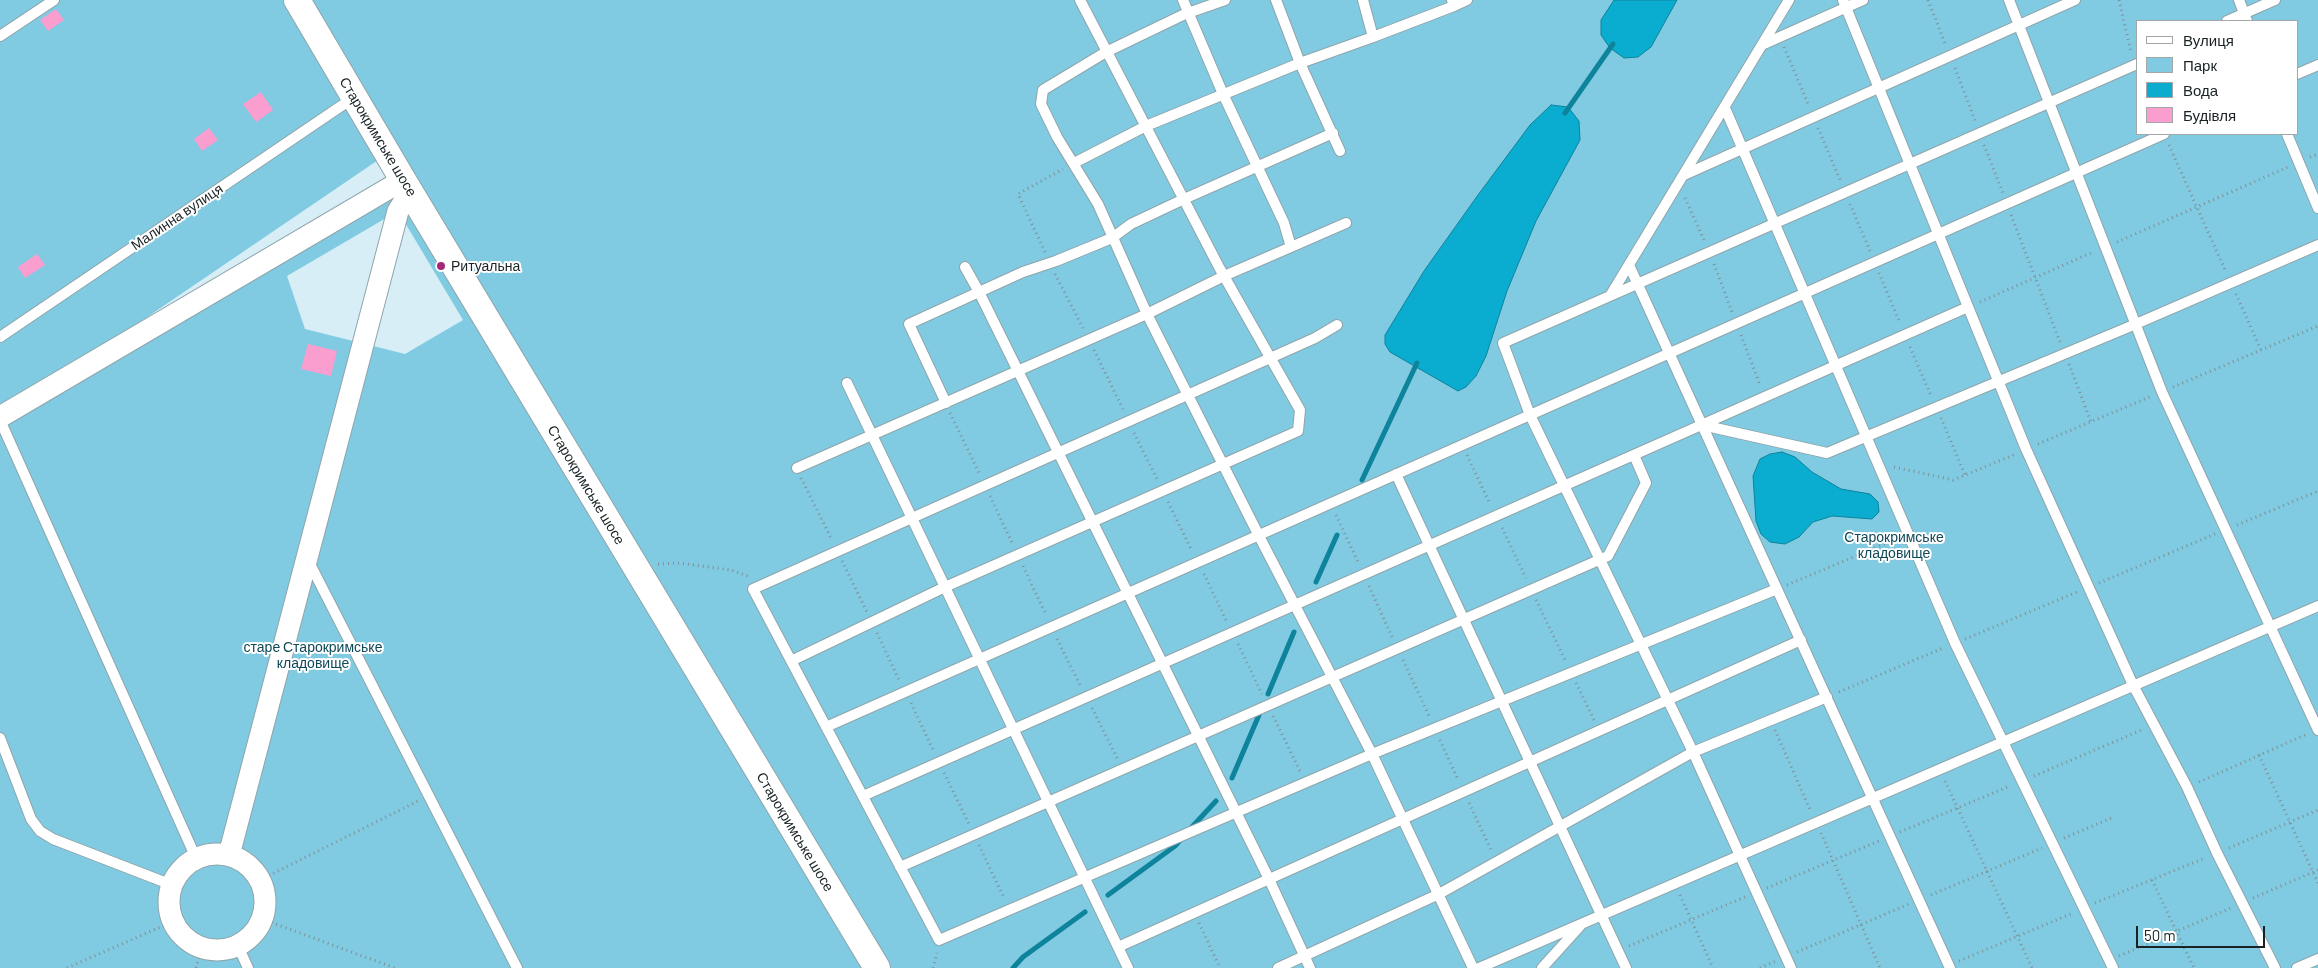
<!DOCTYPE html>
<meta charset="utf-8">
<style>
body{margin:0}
#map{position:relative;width:2318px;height:968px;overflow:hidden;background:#d7eef6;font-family:Barlow,sans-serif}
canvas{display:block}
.legend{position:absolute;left:2136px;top:20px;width:162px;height:115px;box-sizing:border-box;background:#fff;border:1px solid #a3a7a8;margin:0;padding:6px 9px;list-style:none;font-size:15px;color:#192225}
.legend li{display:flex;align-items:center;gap:10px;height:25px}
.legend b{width:25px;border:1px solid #a3a7a8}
.scale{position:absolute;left:2136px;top:926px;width:129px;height:22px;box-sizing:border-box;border:2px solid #192225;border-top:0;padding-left:6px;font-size:15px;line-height:18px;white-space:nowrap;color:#192225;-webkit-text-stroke:4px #fff;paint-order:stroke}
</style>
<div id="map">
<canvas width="2318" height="968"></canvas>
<ul class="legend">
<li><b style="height:6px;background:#fff"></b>Вулиця</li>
<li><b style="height:14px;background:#80cbe1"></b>Парк</li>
<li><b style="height:14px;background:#0aadcf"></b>Вода</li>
<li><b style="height:14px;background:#fa9ecf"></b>Будівля</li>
</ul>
<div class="scale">50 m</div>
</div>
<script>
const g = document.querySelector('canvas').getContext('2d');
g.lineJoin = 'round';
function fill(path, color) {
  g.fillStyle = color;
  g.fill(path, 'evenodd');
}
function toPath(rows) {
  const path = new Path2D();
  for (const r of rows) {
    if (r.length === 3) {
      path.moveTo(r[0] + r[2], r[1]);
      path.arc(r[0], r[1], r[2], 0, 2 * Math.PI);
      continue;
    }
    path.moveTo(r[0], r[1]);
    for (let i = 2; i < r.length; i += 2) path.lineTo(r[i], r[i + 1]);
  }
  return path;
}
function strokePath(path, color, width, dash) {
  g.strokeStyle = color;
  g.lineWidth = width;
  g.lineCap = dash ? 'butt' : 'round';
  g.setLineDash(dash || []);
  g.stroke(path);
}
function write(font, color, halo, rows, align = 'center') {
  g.font = font + ' Barlow,sans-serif';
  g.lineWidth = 4;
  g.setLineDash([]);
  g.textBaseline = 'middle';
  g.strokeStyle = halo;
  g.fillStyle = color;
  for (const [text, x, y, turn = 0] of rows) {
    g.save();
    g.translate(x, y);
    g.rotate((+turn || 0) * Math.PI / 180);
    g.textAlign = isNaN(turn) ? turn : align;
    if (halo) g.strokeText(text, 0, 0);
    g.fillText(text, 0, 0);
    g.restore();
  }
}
fill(toPath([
 [0,0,2318,0,2318,968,0,968],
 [2137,21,2297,21,2297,134,2137,134],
 [387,154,403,181,9,411],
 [398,211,463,320,405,354,305,329,287,276]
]), '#80cbe1');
const water = toPath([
 [1614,0,1677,0,1651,47,1638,57,1624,58,1610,48,1601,35,1601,20,1614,0],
 [1551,105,1568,107,1579,121,1580,140,1536,221,1507,291,1486,356,1476,376,1466,387,1458,391,1390,352,1385,344,1385,335,1424,271,1478,195,1530,125,1551,105],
 [1782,452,1795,457,1812,472,1841,489,1870,494,1878,502,1879,512,1872,519,1832,516,1813,522,1799,537,1785,544,1770,542,1761,534,1756,521,1753,476,1760,459,1770,454,1782,452]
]);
fill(water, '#0aadcf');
strokePath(water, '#0e839c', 1);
strokePath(toPath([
 [1565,113,1613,44],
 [1362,480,1417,363],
 [1316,582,1337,535],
 [1268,694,1294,632],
 [1232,778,1259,715],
 [1191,828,1216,801],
 [1108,895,1175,846,1182,838],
 [1013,968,1023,957,1085,912]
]), '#0e839c', 5);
fill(toPath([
 [56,9,64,20,48,31,40,20],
 [261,92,273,110,256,122,243,104],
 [209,128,218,140,202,151,194,139],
 [37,254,45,265,25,278,18,267],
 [308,344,337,351,331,376,301,369]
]), '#fa9ecf');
const service = toPath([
 [1183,0,1223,94,1284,223,1291,247,1346,223],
 [1225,0,1185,14,1106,52,1043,90,1041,104,1057,137,1098,204,1147,314,1259,536,1372,754,1473,968],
 [1276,0,1300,63,1373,37,1363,0],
 [1452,0,1454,6,1467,0],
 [1843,0,2026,449,2133,685,2187,787,2217,853,2275,968],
 [2009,0,2162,392,2318,730],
 [2239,0,2247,21],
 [2227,21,2275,0],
 [0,36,54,0],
 [1373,37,1454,6],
 [1764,44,1863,0],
 [2297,74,2318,65],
 [1725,108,1955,643,2113,968],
 [2287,134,2318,208],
 [1074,163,1146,126,1300,63,1340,151],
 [1684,175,2075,0],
 [1629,265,1950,968],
 [965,267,979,292,1023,272,1056,261,1112,238,1131,224,1184,199,1333,133],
 [1610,296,1789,0],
 [1337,325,1315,338,753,589,939,940,1372,754,1777,589],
 [0,337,353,98],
 [847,383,1128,968],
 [946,403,909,324,979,292,1269,879,1310,968],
 [0,420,196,858],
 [1702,425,1827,453,2136,324,2318,245],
 [797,468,1147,314,1224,276,1291,247],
 [1396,474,1626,968],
 [309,562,517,968],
 [791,661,945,587,1298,431,1300,410,1220,269,1080,0],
 [826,727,2164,134],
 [0,738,31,819,40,831,53,839,172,885],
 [863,796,1968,307],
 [900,867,1608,556,1646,483,1634,455],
 [238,946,248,968],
 [1118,947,1801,640],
 [1278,968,1439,894,1693,752,1827,697],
 [1479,968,2318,606],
 [1542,968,1580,926],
 [1791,968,1693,752,1530,415,1503,343,2137,64],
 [2297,968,2318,959]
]);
const minor = toPath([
 [0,417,403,180],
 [217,902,48],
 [229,855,398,211,410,192]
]);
const tertiary = toPath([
 [297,0,403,180,877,968]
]);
strokePath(service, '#8ea5ac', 12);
strokePath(minor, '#8ea5ac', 23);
strokePath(tertiary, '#8ea5ac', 28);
strokePath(toPath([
 [1928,0,1946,46],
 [2119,0,2131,52],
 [1784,47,1809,106],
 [1955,68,1976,123],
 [1818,128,1841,182],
 [1984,145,2003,193],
 [2169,145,2226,272],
 [2310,157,2318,154],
 [1685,198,1704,240],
 [1850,204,1870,251],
 [2011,215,2060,342],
 [2117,242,2288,167],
 [1045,252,1018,194,1063,169],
 [1714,264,1732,312],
 [1879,273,1900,323],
 [1055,274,1083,328],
 [2236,294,2261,350],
 [1980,302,2093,252],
 [1741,335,1760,385],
 [1910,347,1931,396],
 [1094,350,1123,409],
 [2069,364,2091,422],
 [2173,387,2318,326],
 [950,413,980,475],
 [1941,418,1965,475],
 [1134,433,1157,479],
 [2038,444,2152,396],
 [1467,455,1490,504],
 [1894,467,1953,480,2016,454],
 [801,478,832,540],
 [990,496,1013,545],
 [1168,502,1192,551],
 [1336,515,1359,564],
 [2237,525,2318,491],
 [1502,528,1526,578],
 [842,561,867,612],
 [658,564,679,563,731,570,750,577],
 [1023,566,1046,615],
 [1204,574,1227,622],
 [2099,583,2215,534],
 [1787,585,1896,539],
 [1369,586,1392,637],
 [1536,600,1566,662],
 [877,633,900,682],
 [1057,639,1081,687],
 [1965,639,2077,592],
 [1238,644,1262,694],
 [1403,660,1430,718],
 [1576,683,1594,720],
 [1839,692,1943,648],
 [911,703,934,752],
 [1092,708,1117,758],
 [1273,716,1300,771],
 [1775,730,1811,812],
 [1440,740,1458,780],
 [2259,755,2318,883],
 [944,773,969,824],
 [2034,776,2144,729],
 [1945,781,2032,968],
 [2199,782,2305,735],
 [1469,803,1491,850],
 [1900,832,2010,786],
 [1821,833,1880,968],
 [2064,838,2114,817],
 [979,845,1004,898],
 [2229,848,2318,810],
 [260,880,418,801],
 [2152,880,2194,968],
 [1767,888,1879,841],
 [1680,895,1713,968],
 [1931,895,2042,848],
 [2253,898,2318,870],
 [2095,903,2205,858],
 [262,919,395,968],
 [1199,923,1220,968],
 [1629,946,1745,897],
 [1797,952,1909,904],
 [2119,956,2231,908],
 [1959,961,2073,913],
 [67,968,172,922],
 [196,968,202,948],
 [933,968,937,953],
 [1760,968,1776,961]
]), '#7f8f95', 3, [1, 4]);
strokePath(service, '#fff', 10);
strokePath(minor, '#fff', 21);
strokePath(tertiary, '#fff', 26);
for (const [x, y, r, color] of [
 [441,266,5,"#a62777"]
]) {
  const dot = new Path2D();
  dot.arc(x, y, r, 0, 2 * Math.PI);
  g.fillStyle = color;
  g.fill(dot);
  strokePath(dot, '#fff', 2);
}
write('14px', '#192225', '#fff', [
 ["Старокримське шосе",378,137,59],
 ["Малинна вулиця",177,217,-34],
 ["Старокримське шосе",586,485,59],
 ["Старокримське шосе",795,832,59]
]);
write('14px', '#192225', '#fff', [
 ["Ритуальна",451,266]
], 'left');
write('14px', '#0f4958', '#fff', [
 ["Старокримське",1894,537],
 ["кладовище",1894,553],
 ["старе Старокримське",313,647],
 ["кладовище",313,663]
]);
</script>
